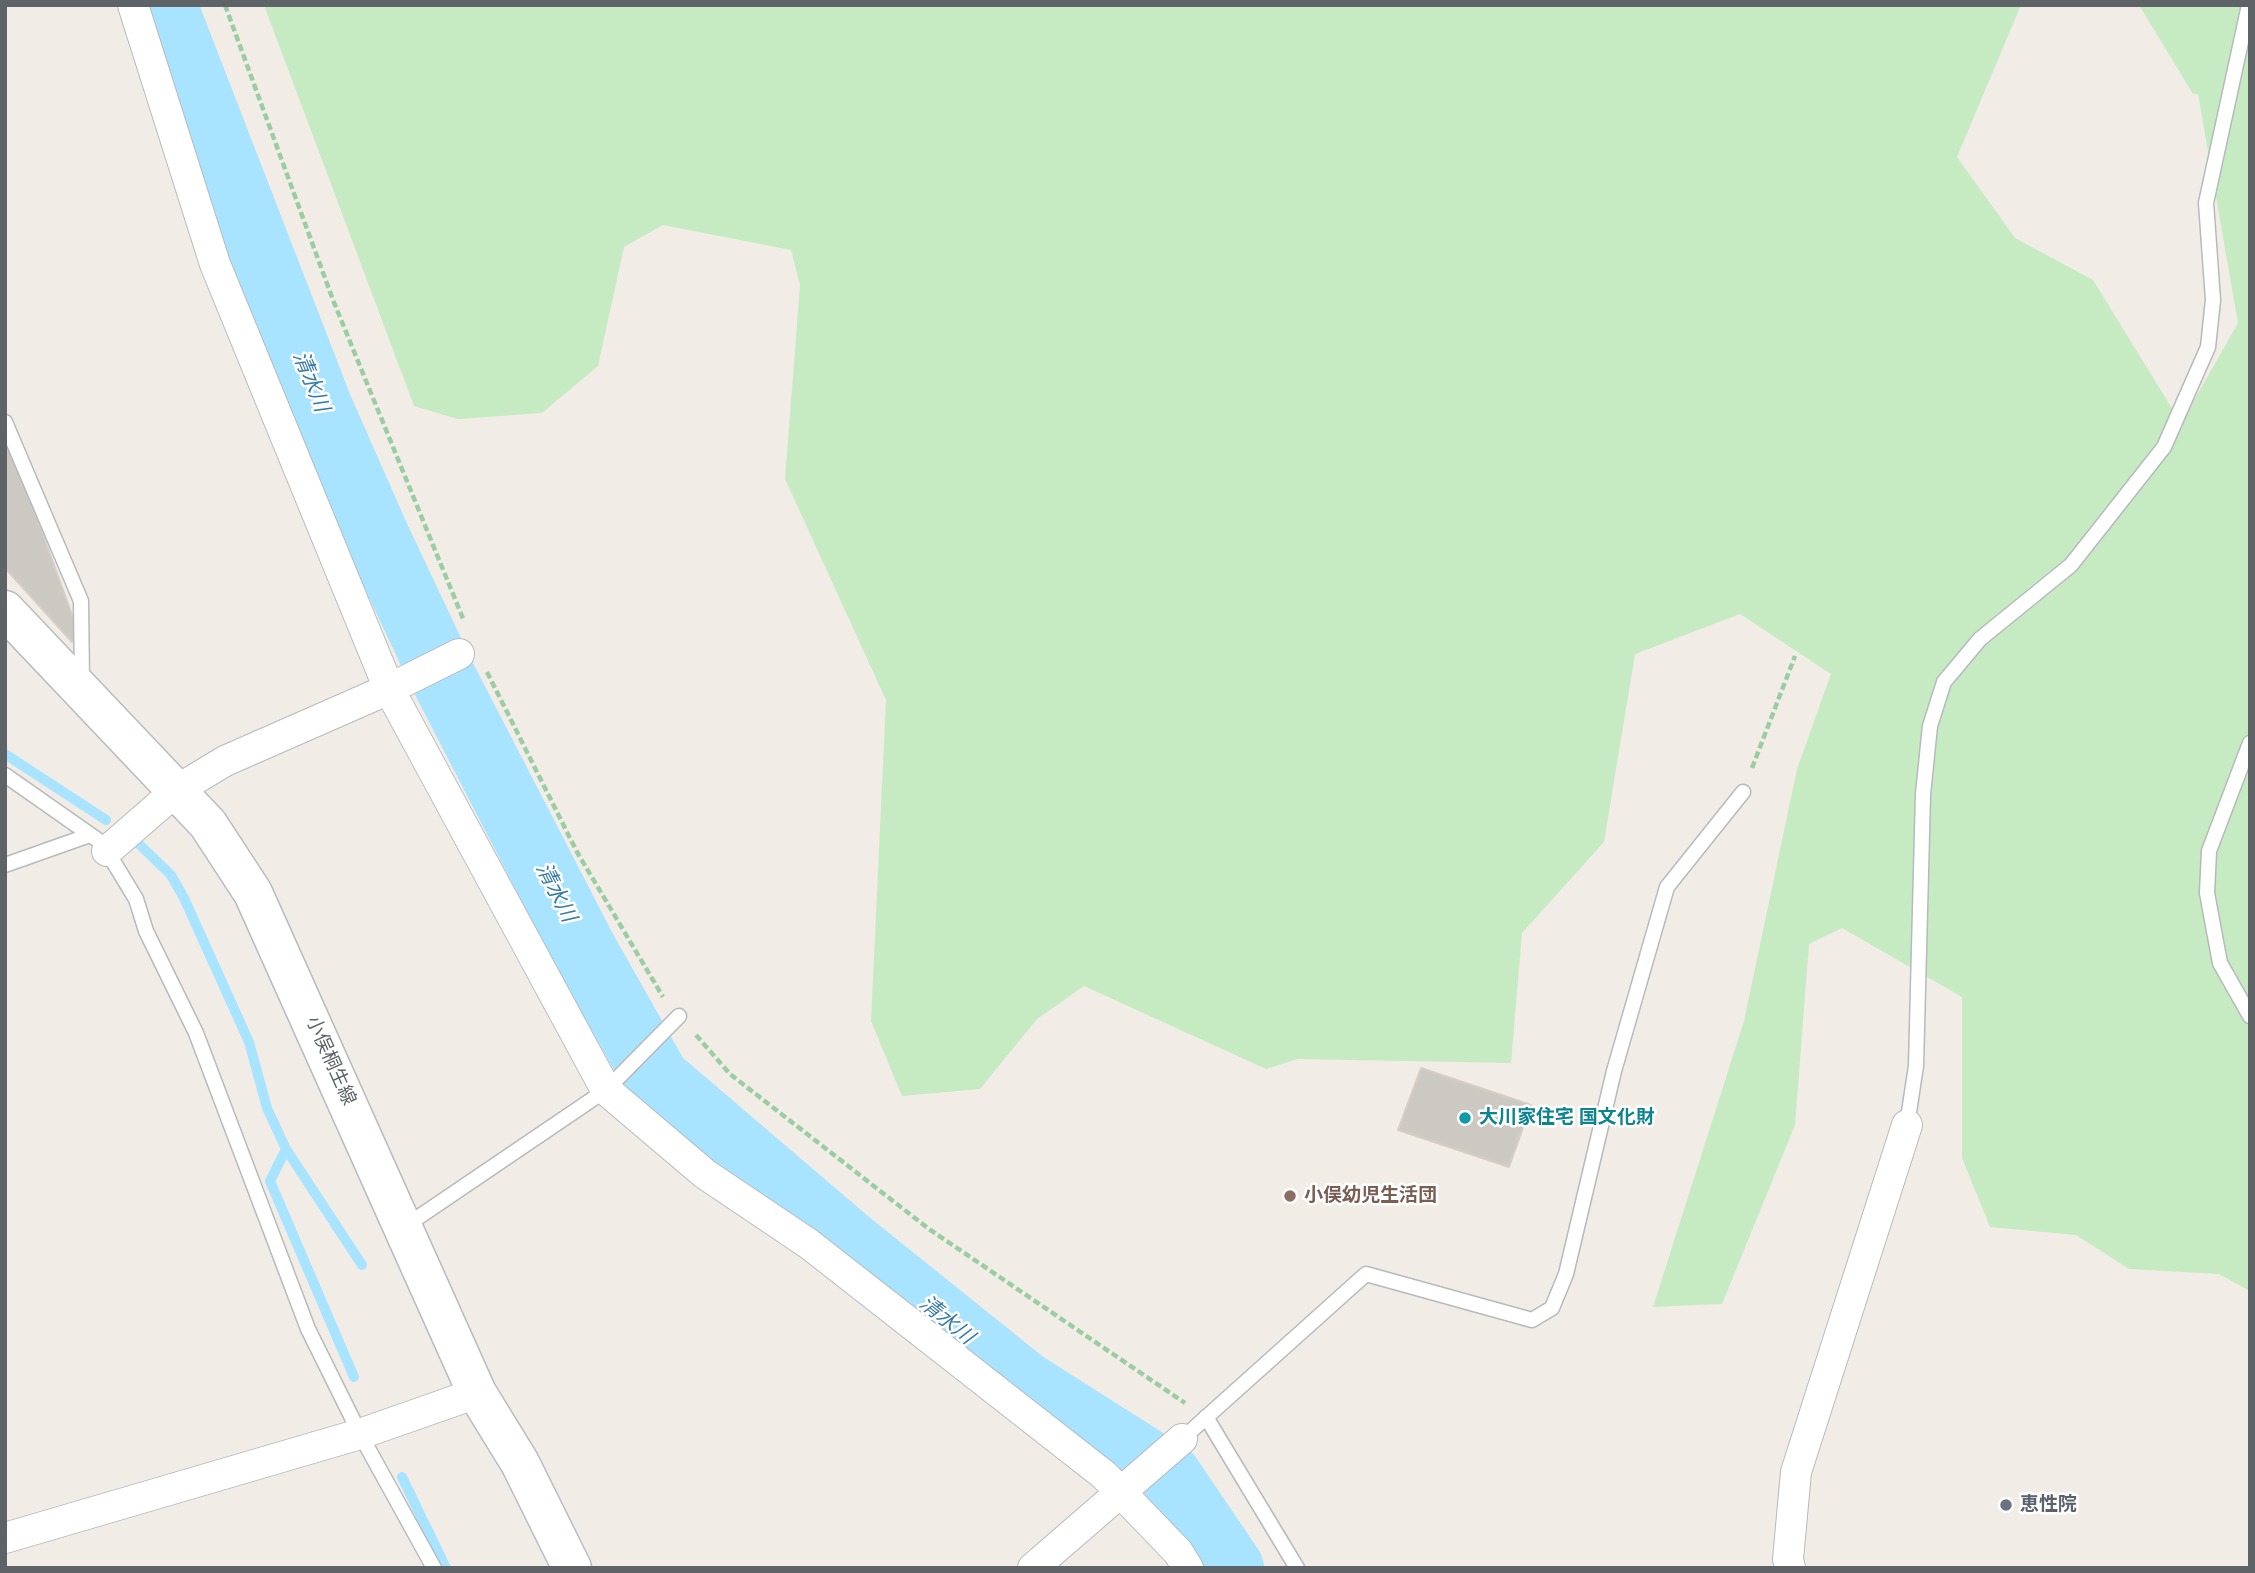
<!DOCTYPE html>
<meta charset="utf-8">
<style>
body{margin:0}
#map{position:relative;width:2255px;height:1573px;overflow:hidden;background:#f1ede6;font-family:Roboto,sans-serif}
canvas{display:block}
.frame{position:absolute;inset:0;border:7px solid #5d6367;pointer-events:none}
</style>
<div id="map">
<canvas width="2255" height="1573"></canvas>
<div class="frame"></div>
</div>
<script>
const g = document.querySelector('canvas').getContext('2d');
g.lineJoin = 'round';
function fill(path, color) {
  g.fillStyle = color;
  g.fill(path, 'evenodd');
}
function toPath(rows) {
  const path = new Path2D();
  for (const r of rows) {
    path.moveTo(r[0], r[1]);
    for (let i = 2; i < r.length; i += 2) path.lineTo(r[i], r[i + 1]);
  }
  return path;
}
function strokePath(path, color, width, dash) {
  g.strokeStyle = color;
  g.lineWidth = width;
  g.lineCap = dash ? 'butt' : 'round';
  g.setLineDash(dash || []);
  g.stroke(path);
}
function write(font, color, halo, rows, align = 'center') {
  g.font = font + ' Roboto,"Noto Sans JP",sans-serif';
  g.lineWidth = 5;
  g.setLineDash([]);
  g.textBaseline = 'middle';
  g.strokeStyle = halo;
  g.fillStyle = color;
  for (const [text, x, y, turn = 0] of rows) {
    g.save();
    g.translate(x, y);
    g.rotate((+turn || 0) * Math.PI / 180);
    g.textAlign = isNaN(turn) ? turn : align;
    if (halo) g.strokeText(text, 0, 0);
    g.fillText(text, 0, 0);
    g.restore();
  }
}
fill(toPath([
 [264,5,2021,5,1957,157,2015,238,2093,280,2181,423,2238,323,2198,94,2193,94,2139,5,2250,5,2250,1291,2219,1274,2129,1269,2076,1235,1990,1227,1962,1158,1962,997,1842,928,1809,944,1795,1125,1722,1304,1653,1307,1744,1021,1797,769,1831,674,1740,614,1635,654,1604,842,1522,933,1511,1063,1298,1059,1266,1069,1084,986,1037,1019,980,1089,902,1096,871,1021,886,700,785,479,800,285,791,250,663,225,624,247,598,366,542,413,458,419,414,406]
]), '#c6eac1');
strokePath(toPath([
 [5,754,106,820],
 [140,845,171,875,184,898,249,1042,267,1108,286,1149,362,1265],
 [286,1149,270,1181,354,1377],
 [402,1477,446,1568]
]), '#a8e3ff', 10);
strokePath(toPath([
 [164,5,320,408,376,535,442,675,583,948,657,1079,850,1244,1023,1383,1168,1475,1231,1568]
]), '#a8e3ff', 66);
const building = toPath([
 [5,430,80,637,72,642,5,568,5,430],
 [1421,1068,1531,1105,1509,1167,1398,1130,1421,1068]
]);
fill(building, '#ccc8c2');
strokePath(building, '#d6cec4', 2);
const service = toPath([
 [5,422,81,601,82,682],
 [2250,743,2209,851,2207,893,2220,963,2250,1016],
 [5,775,102,843,136,899,146,931,196,1033,308,1329,360,1434,434,1568],
 [5,865,90,835],
 [1907,1125,1916,1066,1923,794,1930,726,1944,682,1980,639,2071,565,2164,447,2208,347,2213,300,2206,203,2249,5],
 [404,1227,606,1090,679,1016],
 [1206,1417,1297,1568],
 [1182,1439,1366,1274,1532,1320,1552,1308,1566,1274,1614,1071,1667,887,1743,792]
]);
const minor = toPath([
 [133,5,215,264,389,689,606,1090,705,1174,809,1244,1104,1475,1178,1552,1188,1568],
 [107,851,177,790,225,761,389,689,459,654],
 [5,1538,360,1434,477,1393],
 [1033,1568,1182,1439],
 [1790,1568,1788,1559,1796,1472,1907,1125]
]);
const secondary = toPath([
 [5,610,208,824,253,893,477,1393,520,1463,572,1568]
]);
strokePath(service, '#b6babd', 17);
strokePath(minor, '#b6babd', 32);
strokePath(secondary, '#b7bcc1', 41);
strokePath(toPath([
 [225,5,333,300,464,621],
 [487,672,577,852,663,997],
 [1752,768,1795,656],
 [696,1035,730,1074,929,1229,1185,1403]
]), '#9bcda4', 4.5, [7, 3.5]);
strokePath(service, '#fff', 14);
strokePath(minor, '#fff', 30);
strokePath(secondary, '#fff', 38);
for (const [x, y, r, color] of [
 [1465,1118,7,"#0f9aa8"],
 [1290,1196,7,"#8d6e63"],
 [2006,1505,7,"#6b7280"]
]) {
  const dot = new Path2D();
  dot.arc(x, y, r, 0, 2 * Math.PI);
  g.fillStyle = color;
  g.fill(dot);
  strokePath(dot, '#fff', 2.5);
}
write('19px', '#5d6367', '#fff', [
 ["小俣桐生線",330,1061,66]
]);
write('bold 19px', '#0d838f', '#fff', [
 ["大川家住宅 国文化財",1479,1118]
], 'left');
write('bold 19px', '#785e54', '#fff', [
 ["小俣幼児生活団",1304,1196]
], 'left');
write('bold 19px', '#5b616d', '#fff', [
 ["恵性院",2020,1505]
], 'left');
write('italic 21px', '#377ba7', '#fff', [
 ["清水川",310,382,68],
 ["清水川",555,893,63],
 ["清水川",946,1321,39]
]);
</script>
